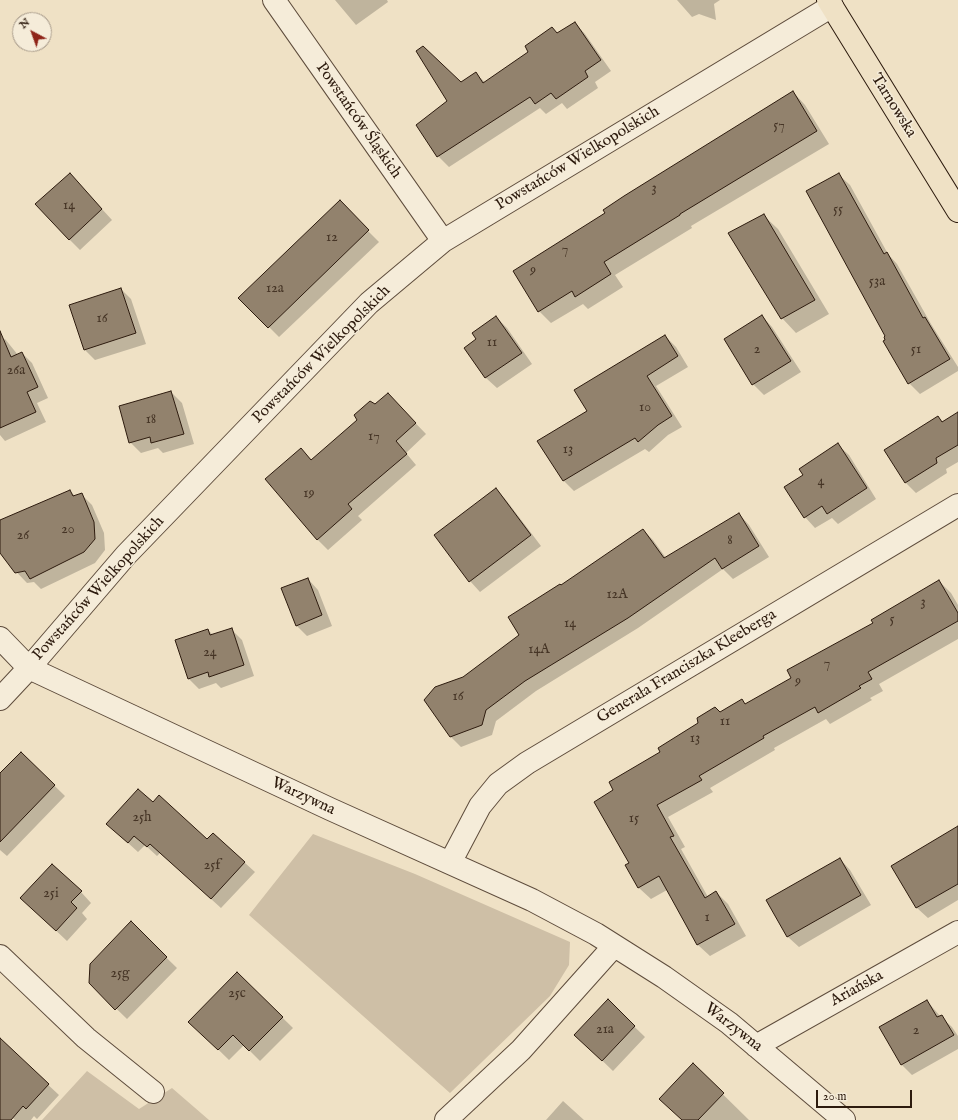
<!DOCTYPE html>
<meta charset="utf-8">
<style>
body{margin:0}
#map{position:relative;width:958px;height:1120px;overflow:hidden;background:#efe1c5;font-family:"IM FELL English",serif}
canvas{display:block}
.north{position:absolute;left:12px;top:12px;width:40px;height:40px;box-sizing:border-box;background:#f5ecd9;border:1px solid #a59888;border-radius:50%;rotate:319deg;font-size:11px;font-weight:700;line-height:16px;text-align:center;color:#2d1b0e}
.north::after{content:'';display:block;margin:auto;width:14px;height:18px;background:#8f2418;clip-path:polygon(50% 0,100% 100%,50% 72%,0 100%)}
.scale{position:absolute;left:816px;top:1090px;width:96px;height:18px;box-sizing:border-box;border:2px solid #2d1b0e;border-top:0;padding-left:5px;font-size:12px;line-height:14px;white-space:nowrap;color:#2d1b0e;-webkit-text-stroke:3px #f5ecd9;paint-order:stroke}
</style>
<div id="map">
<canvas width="958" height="1120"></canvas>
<div class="north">N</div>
<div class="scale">20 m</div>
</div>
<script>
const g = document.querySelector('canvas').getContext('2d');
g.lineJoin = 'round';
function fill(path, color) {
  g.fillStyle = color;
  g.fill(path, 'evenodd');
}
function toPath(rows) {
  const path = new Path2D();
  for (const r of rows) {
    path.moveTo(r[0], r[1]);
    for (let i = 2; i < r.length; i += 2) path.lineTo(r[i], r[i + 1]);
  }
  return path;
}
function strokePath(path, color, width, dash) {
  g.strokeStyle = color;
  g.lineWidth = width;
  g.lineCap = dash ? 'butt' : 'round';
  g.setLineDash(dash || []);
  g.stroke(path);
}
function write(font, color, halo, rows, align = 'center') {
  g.font = font + ' "IM FELL English",serif';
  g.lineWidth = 3;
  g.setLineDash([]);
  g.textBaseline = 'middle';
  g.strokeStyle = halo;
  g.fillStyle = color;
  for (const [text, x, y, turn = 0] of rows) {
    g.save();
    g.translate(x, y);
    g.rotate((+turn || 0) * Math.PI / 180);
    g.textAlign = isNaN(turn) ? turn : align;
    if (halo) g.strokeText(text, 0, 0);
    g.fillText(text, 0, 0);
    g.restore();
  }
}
fill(toPath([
 [313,834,415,874,570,942,569,965,550,996,450,1093,249,915],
 [87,1071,139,1109,172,1088,209,1120,42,1120]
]), '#cebfa6');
fill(toPath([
 [335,0,387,0,388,2,356,25],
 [677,0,720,0,714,4,716,20,699,14,692,17],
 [575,23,585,34,611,71,595,82,598,88,567,109,562,103,546,114,540,108,449,167,438,156,448,101,461,84,476,74,486,83],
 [793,92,805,105,829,144,691,226,692,228,615,275,623,287,588,309,583,304,551,323,539,311,607,213],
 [839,175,850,185,888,254,897,264,931,324,958,367,958,371,920,394,909,383,887,336],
 [80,185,112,220,80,250,69,239],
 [339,202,379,242,279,337,240,298],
 [763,215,778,229,829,314,796,333,782,318,729,234],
 [121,289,131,299,146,344,95,360,85,350],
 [762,316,772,327,801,372,764,395,753,384,725,339],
 [496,317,507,328,532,364,497,388,486,378,465,348,477,339],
 [665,336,676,347,688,367,656,386,682,427,668,435,649,452,645,449,574,491,563,480,588,412],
 [5,339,18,355,22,353,32,363,48,398,37,403,46,422,5,441,0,435,0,342],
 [171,392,182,403,194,444,163,453,158,448,141,453,130,442],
 [375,405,398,405,426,434,406,453,416,465,358,516,362,520,328,550,317,539,301,450,312,460],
 [958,413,958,462,946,469,947,473,916,493,906,483,938,417,943,422],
 [838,445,849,455,876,499,838,524,832,518,815,528,805,517,804,475],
 [496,489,506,500,541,546,480,592,470,581],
 [70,491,75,496,81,494,92,505,104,533,105,550,95,563,41,589,34,582,27,583,4,559,0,551,0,521],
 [739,514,749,525,769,557,733,579,723,569,638,628,536,691,496,721,492,735,461,747,450,736,463,678,520,635,561,586,643,530,653,540,666,558],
 [308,579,318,590,332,626,307,636,296,625],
 [939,581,951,593,958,605,958,639,879,684,883,691,870,698,872,700,830,724,826,719,774,748,775,750,710,788,713,792,668,817,685,847,681,849,708,897,716,892,728,904,746,936,710,956,698,945,667,890,651,899,639,888,626,866,630,864,615,791,662,753,720,713,746,705,792,678],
 [231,629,242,640,254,676,221,688,216,683,199,689,188,678,208,630,213,635],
 [21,753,65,796,7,856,0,850,0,775],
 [153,804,208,840,213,834,255,872,221,908,160,853,157,856,145,845,138,852,117,833],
 [958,827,958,900,928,918,917,908,892,866],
 [840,859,850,870,871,905,799,947,788,937,767,901],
 [81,892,91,903,82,913,87,919,67,941,32,908],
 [131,923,177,968,127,1019,90,983],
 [237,973,293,1028,260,1061,244,1045,229,1060,190,1022],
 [608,1001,645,1037,613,1071,586,1045],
 [927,1001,940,1016,952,1027,958,1036,958,1049,912,1075,902,1065,880,1028],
 [0,1040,59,1095,37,1119,34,1116,31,1120,15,1120,0,1106],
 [693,1065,749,1120,683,1120],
 [563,1101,584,1120,546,1120]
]), '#0003');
const building = toPath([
 [575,22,601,60,585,71,588,77,556,99,551,93,535,104,530,97,437,157,416,125,447,101,416,51,423,46,461,82,476,72,483,83,528,52,525,46,552,27,557,33,575,22],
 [793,91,817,131,680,214,680,215,604,262,611,274,575,297,572,291,538,312,513,271,605,213,603,210,624,196,793,91],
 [70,173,102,209,69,240,35,204,70,173],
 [839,173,884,254,887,252,923,318,925,317,950,359,908,384,883,341,885,340,884,337,885,336,806,191,839,173],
 [340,200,369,230,268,328,238,298,340,200],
 [764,214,815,300,781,319,728,233,764,214],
 [121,288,136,333,84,350,69,305,121,288],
 [762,315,791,361,752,385,724,339,762,315],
 [496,316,522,353,485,378,464,348,476,339,472,333,496,316],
 [0,331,11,357,22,352,38,387,27,392,36,412,0,428,0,331],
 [665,335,678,356,647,376,672,416,658,425,638,442,635,438,563,481,537,441,587,411,574,390,665,335],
 [171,391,184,434,151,443,150,437,129,443,119,406,171,391],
 [388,393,416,423,396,441,407,454,348,504,352,509,317,540,265,479,301,448,311,460,357,420,354,415,370,401,375,404,388,393],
 [958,412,958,445,936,458,937,463,905,483,884,450,938,416,942,422,958,412],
 [838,443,867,488,827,514,822,506,804,518,784,487,803,475,799,469,838,443],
 [496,488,531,535,469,582,434,535,496,488],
 [70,490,73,496,82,493,94,522,95,539,84,552,30,579,25,571,15,573,0,553,0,520,70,490],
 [739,513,759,546,722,569,715,558,628,618,525,681,486,710,482,725,450,737,424,700,435,687,463,677,519,635,508,617,560,584,561,585,643,529,664,558,739,513],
 [308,578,322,615,296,626,281,588,308,578],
 [939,580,958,613,958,621,868,672,872,679,859,686,861,688,818,713,815,707,763,736,764,738,699,776,702,780,657,805,674,836,670,837,705,898,716,891,735,924,697,945,659,876,638,888,625,865,629,863,594,802,613,790,609,782,660,752,658,748,698,723,697,718,715,707,720,712,742,699,745,704,791,678,787,670,873,623,871,620,939,580],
 [232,628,244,665,209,677,208,672,188,679,175,640,208,629,210,635,232,628],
 [21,752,55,785,0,842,0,773,21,752],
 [138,789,153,802,159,795,207,839,213,833,245,862,211,899,150,844,147,847,134,836,128,843,106,824,138,789],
 [958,826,958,884,916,908,891,866,958,826],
 [840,858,861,895,787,937,766,900,840,858],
 [52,864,82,891,71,902,77,908,56,931,20,898,52,864],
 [131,921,167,957,115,1010,89,983,90,964,131,921],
 [237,972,283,1017,249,1051,233,1035,218,1050,188,1022,237,972],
 [608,999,635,1026,602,1061,574,1035,608,999],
 [927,1000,937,1017,942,1015,954,1035,901,1065,879,1027,927,1000],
 [0,1038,49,1084,26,1109,23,1106,11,1120,0,1120,0,1038],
 [693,1063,724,1093,698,1120,682,1120,659,1099,693,1063]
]);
fill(building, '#92826d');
strokePath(building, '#2d1b0e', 1);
const minor = toPath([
 [274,0,443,241],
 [0,638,29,668,126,555,369,303,443,241,832,6],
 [0,699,29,668,330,809,532,900,596,934,664,977,729,1023,844,1120],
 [450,863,480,806,498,784,527,763,958,505],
 [0,956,86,1038,153,1092],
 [756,1046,958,932],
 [446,1120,521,1050,614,946]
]);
const major = toPath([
 [828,0,958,211]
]);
strokePath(minor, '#5e4c3c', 24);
strokePath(major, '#2d1b0e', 24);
strokePath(minor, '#f5ecd9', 22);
strokePath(major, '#efe1c5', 22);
write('14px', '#463526', null, [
 ["57",779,126],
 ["3",654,189],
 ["14",69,206],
 ["55",838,210],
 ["12",332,238],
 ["7",565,250],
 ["9",533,271],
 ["53a",877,282],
 ["12a",275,289],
 ["16",102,319],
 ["11",492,343],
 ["2",757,350],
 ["51",916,350],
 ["26a",16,371],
 ["10",645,408],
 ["18",151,420],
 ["17",374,437],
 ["13",568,450],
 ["4",821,482],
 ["19",309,494],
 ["20",68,530],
 ["26",23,536],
 ["8",730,541],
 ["12A",617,595],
 ["3",923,603],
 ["5",892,620],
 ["14",570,624],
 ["14A",539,650],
 ["24",210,653],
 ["7",827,664],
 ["9",798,682],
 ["16",458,697],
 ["11",725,722],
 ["13",695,739],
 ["25h",142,818],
 ["15",634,819],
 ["25f",212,866],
 ["25i",51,894],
 ["1",707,918],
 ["25g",120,974],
 ["25c",237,994],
 ["21a",605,1030],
 ["2",916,1031]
]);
write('16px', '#2d1b0e', '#f5ecd9', [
 ["Tarnowska",893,106,58],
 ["Powstańców Śląskich",358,121,55],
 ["Powstańców Wielkopolskich",578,159,-31],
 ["Powstańców Wielkopolskich",322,355,-45],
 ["Powstańców Wielkopolskich",99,589,-48],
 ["Generała Franciszka Kleeberga",687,667,-31],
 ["Warzywna",303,797,25],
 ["Ariańska",857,989,-29],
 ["Warzywna",733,1028,38]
]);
</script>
